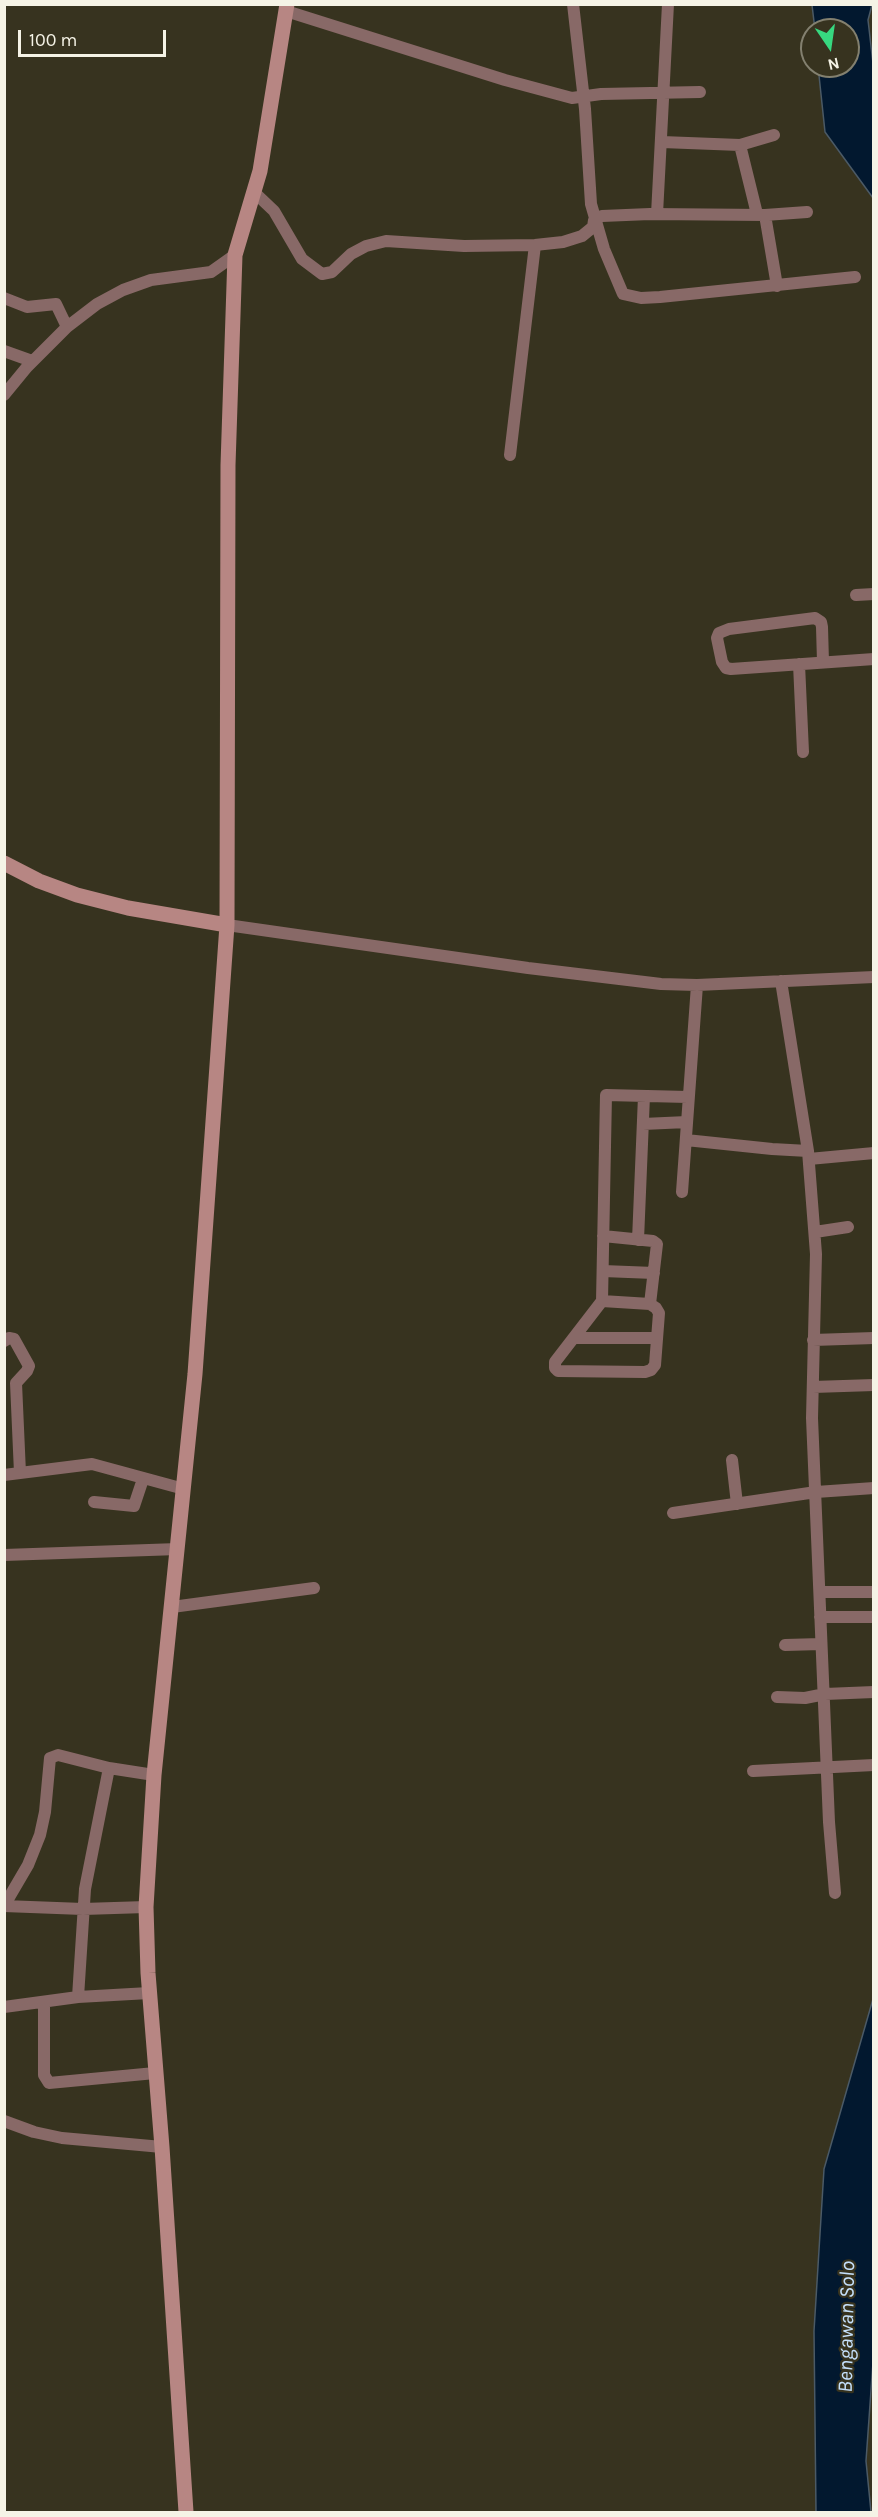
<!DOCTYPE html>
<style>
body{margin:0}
#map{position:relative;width:878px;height:2517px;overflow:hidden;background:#37331f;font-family:Karla,sans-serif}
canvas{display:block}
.frame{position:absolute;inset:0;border:6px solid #f5f3e6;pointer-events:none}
.north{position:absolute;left:800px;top:18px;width:60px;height:60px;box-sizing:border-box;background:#37331f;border:2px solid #83806f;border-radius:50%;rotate:167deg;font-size:16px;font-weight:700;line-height:24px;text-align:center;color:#f5f3e6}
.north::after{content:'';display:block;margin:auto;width:21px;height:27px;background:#37d880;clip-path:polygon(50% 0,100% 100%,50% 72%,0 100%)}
.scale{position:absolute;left:18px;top:30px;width:148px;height:27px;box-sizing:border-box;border:3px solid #f5f3e6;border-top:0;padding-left:8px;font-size:18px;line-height:21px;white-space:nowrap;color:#f5f3e6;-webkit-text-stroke:4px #37331f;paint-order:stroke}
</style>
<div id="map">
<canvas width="878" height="2517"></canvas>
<div class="frame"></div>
<div class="north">N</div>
<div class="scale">100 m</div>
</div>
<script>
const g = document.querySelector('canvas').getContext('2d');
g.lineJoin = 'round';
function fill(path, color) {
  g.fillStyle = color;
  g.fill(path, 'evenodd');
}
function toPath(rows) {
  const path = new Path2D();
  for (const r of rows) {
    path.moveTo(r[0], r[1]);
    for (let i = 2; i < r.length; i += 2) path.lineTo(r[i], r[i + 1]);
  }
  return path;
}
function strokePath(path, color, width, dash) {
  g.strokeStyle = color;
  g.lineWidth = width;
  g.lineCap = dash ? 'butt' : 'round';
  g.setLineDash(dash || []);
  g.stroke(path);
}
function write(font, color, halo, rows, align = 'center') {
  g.font = font + ' Karla,sans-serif';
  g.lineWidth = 4.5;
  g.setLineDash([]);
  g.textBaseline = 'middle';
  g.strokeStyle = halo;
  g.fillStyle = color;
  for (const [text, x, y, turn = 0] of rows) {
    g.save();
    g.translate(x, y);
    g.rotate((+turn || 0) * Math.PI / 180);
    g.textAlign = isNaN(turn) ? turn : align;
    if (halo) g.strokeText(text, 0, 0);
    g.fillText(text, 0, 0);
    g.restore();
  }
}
const water = toPath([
 [812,5,872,5,868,20,874,72,873,198,825,132,818,66,848,66,848,30,815,30,812,5],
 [873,1999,874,2348,866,2461,871,2512,816,2512,814,2331,824,2169,873,1999]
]);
fill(water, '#02182f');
strokePath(water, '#4b5a66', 1.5);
strokePath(toPath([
 [573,4,585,109,591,204,604,249,623,294,641,298,660,297,855,277],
 [286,11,505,80,572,98,601,94,700,92],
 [662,142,740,145,774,135],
 [740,145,757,214],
 [254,192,274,211,302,259,322,274,332,272,351,254,366,246,386,241,464,246,535,245,563,242,582,236,593,227,594,220,602,216,650,214,765,215,807,212],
 [657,214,668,4],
 [765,215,777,286],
 [4,298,27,307,56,304,67,327],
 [4,351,32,361],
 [4,395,27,367,67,327,97,304,123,290,151,280,211,272,235,255],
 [510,455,535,245],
 [856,595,874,594],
 [823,662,822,627,821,622,815,618,729,629,719,633,717,638,722,662,726,668,731,669,874,659],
 [799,664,803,752],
 [227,925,528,968,661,984,697,985,874,977],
 [781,981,808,1151,816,1254,812,1418,829,1822,835,1893],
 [643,1124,687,1122],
 [686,1140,772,1149,808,1151],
 [809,1159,874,1153],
 [682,1192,697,985],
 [815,1232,848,1227],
 [603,1236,653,1241,657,1244,650,1304],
 [638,1240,644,1096],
 [603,1271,654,1273],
 [602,1301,650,1304,656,1308,659,1313,655,1365,651,1370,645,1372,558,1371,555,1368,555,1362,602,1301,606,1095,688,1097],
 [574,1338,657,1338],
 [813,1340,874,1338],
 [4,1341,9,1338,14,1339,29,1366,27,1371,16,1383,20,1473],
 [813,1387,874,1385],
 [732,1460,737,1504],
 [4,1475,92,1464,184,1489],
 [94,1502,134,1506,143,1479],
 [673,1513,816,1492,874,1488],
 [4,1555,178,1549],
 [820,1592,874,1592],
 [172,1607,314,1588],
 [820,1617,874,1617],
 [785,1645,821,1644],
 [777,1697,805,1698,825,1694,874,1692],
 [753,1771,874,1765],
 [4,1906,28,1865,40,1835,45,1812,50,1758,58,1755,109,1768,154,1775],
 [4,1906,83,1909,146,1907],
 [78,1997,85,1889,109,1768],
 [44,2002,44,2075,49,2083,155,2073],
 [4,2007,78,1997,149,1993],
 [4,2121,34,2132,62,2138,162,2147]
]), '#886967', 12);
strokePath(toPath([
 [4,863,39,881,77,895,128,908,227,925],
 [186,2512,162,2147,148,1973,146,1907,154,1775,195,1374,227,925,228,465,235,255,260,171,287,4]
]), '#b78683', 15);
write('italic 21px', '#c5e0fb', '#37331f', [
 ["Bengawan Solo",847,2327,-89]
]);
</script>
